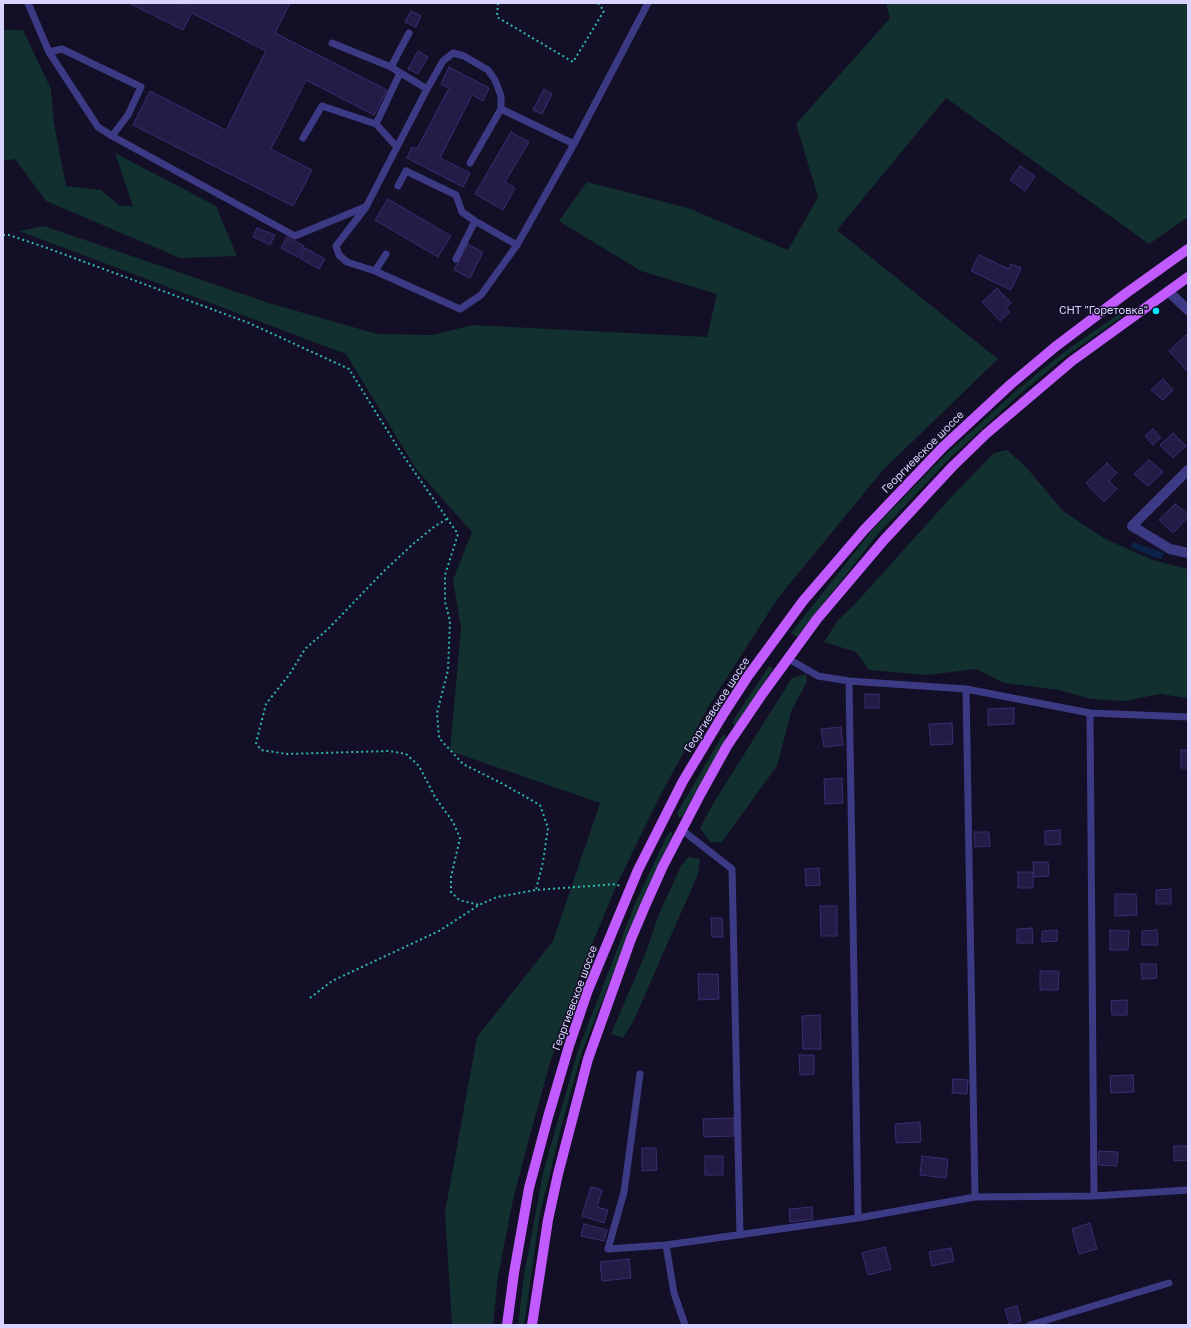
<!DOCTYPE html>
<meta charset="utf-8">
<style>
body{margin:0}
#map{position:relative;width:1191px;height:1328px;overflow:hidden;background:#130f26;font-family:"Golos Text",sans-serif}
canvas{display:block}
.frame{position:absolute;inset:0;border:4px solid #d9d4ff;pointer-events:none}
</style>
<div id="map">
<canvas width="1191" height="1328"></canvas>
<div class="frame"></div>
</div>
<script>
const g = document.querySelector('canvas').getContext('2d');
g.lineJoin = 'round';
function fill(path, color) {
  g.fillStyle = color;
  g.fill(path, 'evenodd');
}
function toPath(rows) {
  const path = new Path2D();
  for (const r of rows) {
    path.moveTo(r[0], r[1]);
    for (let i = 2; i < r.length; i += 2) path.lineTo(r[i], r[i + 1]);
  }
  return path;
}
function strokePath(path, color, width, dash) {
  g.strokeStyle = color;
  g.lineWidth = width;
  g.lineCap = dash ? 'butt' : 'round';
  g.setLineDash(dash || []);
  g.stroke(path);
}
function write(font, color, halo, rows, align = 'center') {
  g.font = font + ' "Golos Text",sans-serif';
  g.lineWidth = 3;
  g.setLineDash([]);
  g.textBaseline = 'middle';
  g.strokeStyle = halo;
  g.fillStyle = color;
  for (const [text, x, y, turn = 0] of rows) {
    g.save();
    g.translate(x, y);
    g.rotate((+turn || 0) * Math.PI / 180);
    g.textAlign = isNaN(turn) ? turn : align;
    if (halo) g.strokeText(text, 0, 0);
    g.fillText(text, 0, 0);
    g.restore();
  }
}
fill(toPath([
 [886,3,1188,3,1188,217,1149,244,946,98,837,230,998,359,883,470,778,598,710,704,661,794,617,884,581,971,550,1063,528,1142,512,1204,498,1277,493,1325,452,1325,445,1212,477,1037,553,941,600,803,450,751,461,628,453,580,472,532,416,469,346,354,19,231,44,226,269,303,377,334,433,335,472,325,707,337,717,294,641,271,559,221,587,182,688,208,788,250,818,197,796,124,890,18],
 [3,30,23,30,51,89,54,123,66,186,101,190,120,206,133,206,115,153,216,206,237,256,180,258,46,201,15,159,3,161],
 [1120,313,1123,316,1066,356,1020,394,950,458,878,534,797,637,791,633,873,529,946,454,1017,390,1064,352],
 [1007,450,1026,467,1063,511,1105,539,1153,560,1188,569,1188,698,1160,694,1124,701,1091,699,1059,690,1004,683,976,669,927,675,869,670,856,652,824,642,838,620,853,606,954,494,994,453],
 [769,666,773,669,735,726,732,722],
 [806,674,807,682,792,709,777,766,722,842,710,842,700,828,714,802,792,678],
 [725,735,726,738,683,815,679,818,677,813,722,736],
 [672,831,672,835,641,903,582,1052,563,1120,540,1214,524,1325,518,1325,524,1275,543,1173,578,1050,636,901,668,834],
 [688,857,700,859,698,874,633,1022,623,1038,611,1034,646,952,658,916,681,866]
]), '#12302f');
fill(toPath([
 [1133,542,1165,553,1161,559,1148,555,1131,547]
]), '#0c2248');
const building = toPath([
 [129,3,181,3,186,6,187,3,290,3,275,33,387,90,374,115,306,80,271,149,312,170,293,206,133,125,150,91,226,130,266,51,192,13,183,30,129,3],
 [411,11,421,16,416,27,405,22,411,11],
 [418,51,428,57,418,74,408,69,418,51],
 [449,67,489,88,483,101,472,95,440,158,470,173,463,187,407,158,412,147,417,149,449,88,441,84,449,67],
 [544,89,552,94,542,114,533,110,544,89],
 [511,132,529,142,505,182,515,188,503,210,475,194,511,132],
 [1020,166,1035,176,1025,191,1010,180,1020,166],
 [388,199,451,236,438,257,375,220,388,199],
 [257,228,275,235,270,245,253,237,257,228],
 [287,237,304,246,298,257,281,248,287,237],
 [467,244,483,252,470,278,454,270,467,244],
 [305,248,325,259,319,269,300,258,305,248],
 [979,255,1009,269,1011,264,1021,268,1011,290,971,271,979,255],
 [997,288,1011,303,1006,308,1010,312,1000,321,982,302,997,288],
 [1186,335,1188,337,1188,372,1169,351,1186,335],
 [1163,379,1173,390,1163,400,1151,390,1163,379],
 [1153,429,1161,438,1153,445,1145,436,1153,429],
 [1173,433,1186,446,1173,458,1160,445,1173,433],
 [1149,460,1163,472,1148,486,1134,474,1149,460],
 [1107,463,1117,473,1109,481,1117,489,1104,502,1086,483,1107,463],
 [1175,504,1188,514,1188,517,1173,533,1159,520,1175,504],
 [865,694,879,694,879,708,865,708,865,694],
 [1014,708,1014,724,988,725,988,709,1014,708],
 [952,723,953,744,931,745,929,724,952,723],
 [841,727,843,745,824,747,821,729,841,727],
 [1181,750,1188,750,1188,768,1181,768,1181,750],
 [842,778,843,803,825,804,824,779,842,778],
 [1060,830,1061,844,1045,845,1045,831,1060,830],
 [974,832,989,832,990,846,975,847,974,832],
 [1033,862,1048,862,1049,876,1034,877,1033,862],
 [819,868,820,885,806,886,805,869,819,868],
 [1018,872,1033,872,1033,888,1018,888,1018,872],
 [1171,889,1171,904,1156,904,1156,890,1171,889],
 [1115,894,1136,894,1137,915,1115,916,1115,894],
 [820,906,837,906,837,936,821,936,820,906],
 [711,918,722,918,723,937,712,937,711,918],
 [1032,928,1033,943,1017,943,1017,929,1032,928],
 [1057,930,1057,941,1042,942,1042,931,1057,930],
 [1110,930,1129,931,1128,950,1110,950,1110,930],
 [1157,930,1158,945,1142,945,1142,931,1157,930],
 [1141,964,1156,964,1157,978,1142,979,1141,964],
 [1040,971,1059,971,1058,990,1040,990,1040,971],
 [698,974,718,974,719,999,699,1000,698,974],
 [1127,1000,1127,1015,1112,1015,1111,1001,1127,1000],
 [820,1015,821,1049,803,1049,802,1016,820,1015],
 [799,1055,814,1055,814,1074,800,1075,799,1055],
 [1133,1075,1134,1092,1111,1093,1110,1076,1133,1075],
 [953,1079,968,1080,967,1094,952,1093,953,1079],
 [734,1118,734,1136,704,1137,703,1119,734,1118],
 [920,1122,921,1142,896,1143,895,1124,920,1122],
 [1174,1146,1188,1146,1188,1160,1174,1161,1174,1146],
 [642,1148,656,1148,657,1170,642,1171,642,1148],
 [1099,1151,1118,1152,1117,1166,1098,1165,1099,1151],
 [705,1156,723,1156,723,1175,705,1175,705,1156],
 [922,1156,948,1159,946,1178,920,1175,922,1156],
 [591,1187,602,1190,597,1207,608,1210,604,1223,582,1216,591,1187],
 [812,1207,813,1219,790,1222,789,1209,812,1207],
 [1090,1223,1097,1249,1079,1254,1072,1229,1090,1223],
 [584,1224,607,1230,604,1241,581,1236,584,1224],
 [885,1247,891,1269,868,1275,862,1253,885,1247],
 [951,1248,954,1261,932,1266,929,1252,951,1248],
 [629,1259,631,1278,602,1281,600,1262,629,1259],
 [1017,1306,1021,1321,1009,1324,1005,1309,1017,1306]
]);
fill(building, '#241b47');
strokePath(building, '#3b2d73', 1);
strokePath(toPath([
 [498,3,497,17,573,62,604,11,598,3],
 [3,235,9,235,47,248,249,323,349,369,402,454,458,534,445,575,445,602,450,621,448,670,437,713,439,738,463,764,503,784,540,805,548,828,543,862,536,890,617,884,619,886],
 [447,519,435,526,413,544,383,572,328,629,305,649,289,675,266,704,256,743,261,750,287,754,389,751,406,754,419,766,435,797,453,822,460,838,451,877,451,892,459,900,479,905],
 [310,998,332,981,439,931,479,905,497,897,536,890]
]), '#2fb8b0', 2, [2, 3]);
strokePath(toPath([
 [28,3,49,52,98,127,112,136,295,236,365,207],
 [332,43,391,67,427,89],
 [49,52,62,49,141,87,128,115,112,136],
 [391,67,409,33],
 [376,124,400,73],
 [303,138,322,106,376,124,397,147],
 [574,144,501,109,501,96,495,80,488,70,464,56,453,53,443,61,427,89,366,207,336,246,339,255,347,262,375,271,460,309,481,295,517,245,574,144,648,3],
 [470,163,501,109],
 [398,186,406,171,456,195,462,212,475,221,517,245],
 [456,259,475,221],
 [375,271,386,254],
 [787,658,818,676,849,681,966,689,1090,713,1188,717],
 [849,681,858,1218],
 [966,689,975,1197],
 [1090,713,1094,1196],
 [682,830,732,869,740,1235],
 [640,1074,624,1192,608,1249,666,1245,858,1218,975,1197,1094,1196,1188,1190],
 [666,1245,674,1293,685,1325],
 [1030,1325,1169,1283]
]), '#3d3a85', 7);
strokePath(toPath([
 [1168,291,1188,310],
 [1188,470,1132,526,1170,549,1188,553]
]), '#3d3a85', 10);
strokePath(toPath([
 [507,1325,514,1273,529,1188,548,1117,569,1046,588,990,638,870,683,781,724,713,748,676,803,601,864,530,943,447,1011,384,1055,347,1125,294,1188,249],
 [532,1325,548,1220,558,1174,588,1059,631,939,645,906,663,866,701,793,727,746,763,693,817,619,884,540,952,467,986,434,1072,361,1188,277]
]), '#c25bff', 10);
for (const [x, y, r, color] of [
 [1156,311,4,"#00e5ff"]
]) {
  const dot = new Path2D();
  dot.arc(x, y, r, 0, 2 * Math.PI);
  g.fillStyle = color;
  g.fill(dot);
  strokePath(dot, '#130f26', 1.5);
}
write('11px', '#d9d4ff', '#130f26', [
 ["СНТ \"Горетовка\"",1148,311]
], 'right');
write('11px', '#d9d4ff', '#130f26', [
 ["Георгиевское шоссе",923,452,-45],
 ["Георгиевское шоссе",717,705,-57],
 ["Георгиевское шоссе",575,998,-70]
]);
</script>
